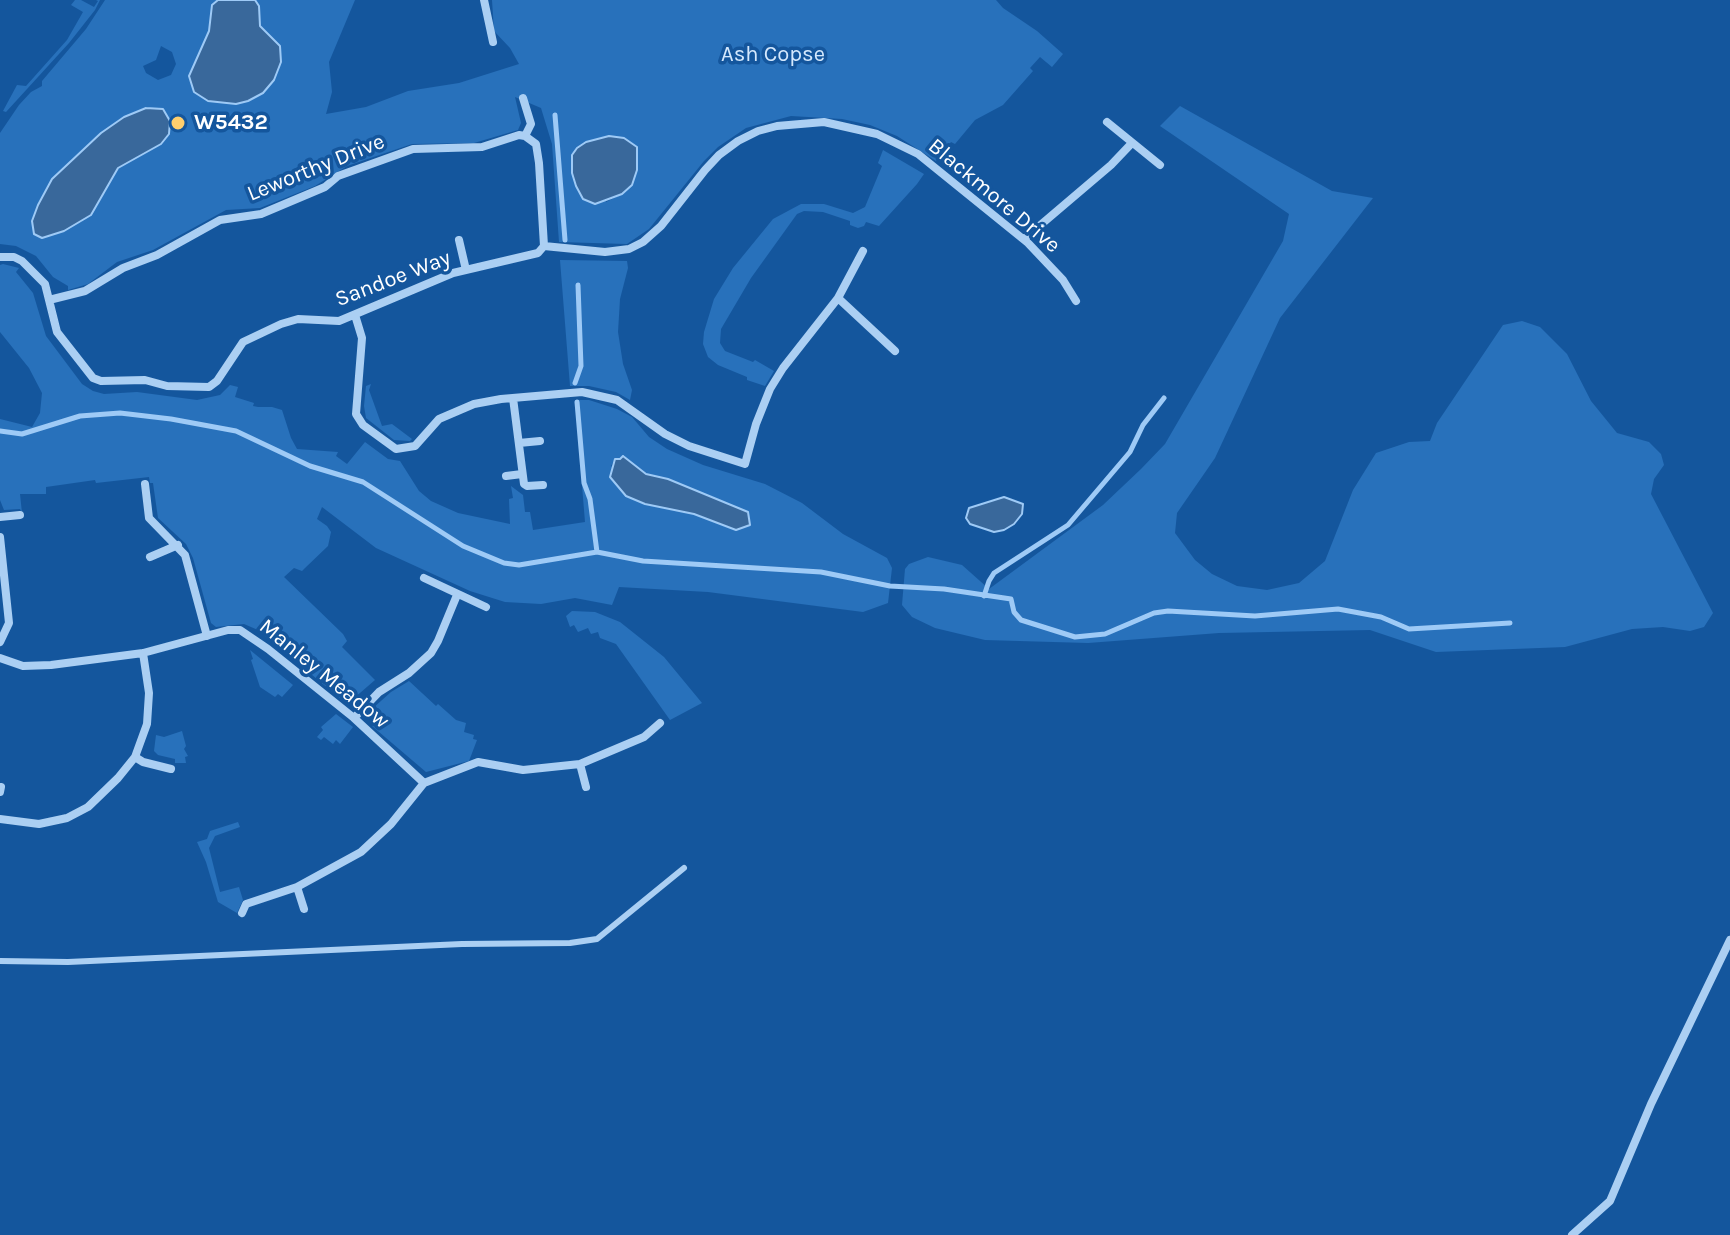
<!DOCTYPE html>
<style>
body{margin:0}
canvas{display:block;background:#14569d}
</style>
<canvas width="1730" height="1235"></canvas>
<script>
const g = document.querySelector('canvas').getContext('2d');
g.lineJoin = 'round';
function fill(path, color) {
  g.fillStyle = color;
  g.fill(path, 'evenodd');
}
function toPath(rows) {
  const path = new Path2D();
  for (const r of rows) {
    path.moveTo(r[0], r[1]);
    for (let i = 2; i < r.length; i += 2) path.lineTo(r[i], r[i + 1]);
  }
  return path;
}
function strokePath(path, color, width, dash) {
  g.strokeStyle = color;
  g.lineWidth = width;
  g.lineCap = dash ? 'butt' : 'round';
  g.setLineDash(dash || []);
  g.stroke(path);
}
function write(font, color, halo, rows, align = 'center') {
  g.font = font + ' Karla,sans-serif';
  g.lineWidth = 7;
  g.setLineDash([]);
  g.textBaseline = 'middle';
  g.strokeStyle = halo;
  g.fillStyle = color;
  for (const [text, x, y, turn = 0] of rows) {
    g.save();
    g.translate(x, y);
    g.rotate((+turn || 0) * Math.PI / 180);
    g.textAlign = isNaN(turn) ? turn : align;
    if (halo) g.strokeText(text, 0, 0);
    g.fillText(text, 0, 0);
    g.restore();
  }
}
fill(toPath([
 [75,0,81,0,94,7,98,1,96,0,100,0,95,10,69,43,6,112,3,111,17,85,26,86,67,40,83,12,71,5],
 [105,0,218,0,212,5,209,31,189,76,260,26,259,6,255,0,355,0,329,62,332,92,326,114,366,107,408,91,459,83,519,64,510,48,494,31,492,0,996,0,1003,8,1037,31,1063,54,1052,67,1040,57,1030,68,1033,71,1003,105,975,120,955,144,951,142,936,161,897,136,870,125,842,119,791,116,746,128,718,147,704,161,649,229,627,244,559,242,552,144,541,108,515,97,521,123,518,130,474,143,412,144,347,166,315,186,260,208,226,210,153,250,117,262,88,284,68,290,68,286,53,277,36,256,16,246,0,244,0,133,19,105,31,92,42,86,42,81,86,29],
 [161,46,172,52,176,64,171,75,158,80,146,73,143,66,156,60],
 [101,133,161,144,118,168,91,215,38,205,52,179],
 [609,136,624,138,637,171,632,185,622,194,606,202,586,142],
 [1180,106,1332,191,1373,198,1280,318,1215,458,1177,513,1175,533,1195,560,1212,574,1237,586,1267,590,1299,583,1325,561,1353,490,1376,453,1409,442,1430,441,1437,423,1503,325,1522,321,1540,327,1567,354,1591,401,1617,433,1649,442,1661,454,1664,465,1654,479,1651,494,1713,613,1704,627,1690,631,1663,627,1632,629,1565,647,1436,652,1370,630,1219,633,1088,643,985,640,935,628,912,617,902,605,905,569,909,564,928,557,962,565,989,589,1103,505,1141,469,1165,444,1283,241,1289,214,1160,126],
 [883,150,924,174,917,184,879,226,866,222,864,226,858,228,850,225,850,221,823,212,804,211,797,214,751,278,721,329,720,343,725,351,753,362,755,360,774,371,765,386,747,380,747,377,718,365,708,357,703,344,704,332,714,299,733,268,773,219,801,204,824,204,853,213,865,207,882,166,878,163],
 [560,260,627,261,628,268,620,299,618,332,623,364,632,390,630,400,616,392,589,386,570,386],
 [3,264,19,268,16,272,33,293,46,336,82,384,93,391,104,394,137,392,197,400,220,395,230,385,238,387,235,397,254,403,253,406,258,407,272,407,282,410,291,438,297,449,338,452,336,456,347,464,365,442,388,459,400,461,419,491,431,501,458,513,510,524,509,499,513,498,511,486,523,495,525,512,530,512,533,530,585,522,575,400,589,400,617,409,632,417,649,437,667,449,703,465,765,484,802,503,843,534,887,558,892,568,888,603,863,612,708,592,619,587,612,605,575,598,541,604,505,602,470,591,376,548,322,507,317,519,327,526,331,532,328,546,305,568,302,571,294,568,284,577,343,634,347,641,342,647,375,680,353,699,341,699,258,630,244,624,216,627,211,623,193,558,186,544,158,518,153,483,150,483,149,477,96,483,95,480,46,487,46,494,20,494,22,513,20,509,4,510,0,500,0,419,32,427,40,413,42,393,29,368,0,332,0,265],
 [615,459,626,460,646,474,668,479,748,512,736,530,694,514,671,508,611,466],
 [371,384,369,390,382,426,392,424,412,439,410,441,394,440,366,418,364,406,366,386],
 [572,611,595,612,620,622,664,657,702,703,670,720,616,644,600,638,598,632,591,634,588,628,578,632,574,625,570,627,566,616],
 [250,650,293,685,282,697,278,694,275,697,260,687,251,660,253,659],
 [409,681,436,706,438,704,456,720,466,723,464,732,474,735,473,739,477,740,469,761,426,772,372,726,372,709,391,692],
 [336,714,353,727,340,744,336,740,333,744,324,737,321,740,317,737,323,730,321,727],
 [182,731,186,746,184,749,188,756,185,757,186,763,175,763,175,759,158,755,154,751,156,735,164,737],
 [238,822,240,827,215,836,209,848,220,892,239,887,243,900,237,913,218,902,206,862,197,842,207,839,210,831]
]), '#2871bb');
const water = toPath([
 [218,0,255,0,259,6,260,26,280,46,281,62,274,80,263,93,248,101,236,104,208,101,194,92,189,76,209,31,212,5,218,0],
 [146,108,163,109,170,121,169,134,161,144,118,168,91,215,64,231,42,238,34,234,32,221,38,205,52,179,101,133,124,117,146,108],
 [609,136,624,138,637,147,637,170,632,185,622,194,595,204,583,199,576,186,572,173,572,155,577,148,586,142,609,136],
 [623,456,646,474,668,479,748,512,750,525,736,530,694,514,645,504,626,496,610,477,615,459,620,459,623,456],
 [1004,497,1023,504,1022,514,1014,524,1004,530,994,532,970,524,966,518,969,508,1004,497]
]);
fill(water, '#39689b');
strokePath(water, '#9ecaf6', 2);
strokePath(toPath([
 [555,115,565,240],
 [575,383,581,366,578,285],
 [577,402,584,483,590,499,597,552],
 [0,431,22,434,80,416,120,413,171,419,236,431,310,466,363,482,463,546,504,563,519,565,597,552,643,561,821,572,890,586,944,589,1011,599,1014,612,1021,620,1075,637,1105,634,1154,613,1168,611,1255,616,1338,609,1381,617,1409,629,1510,623],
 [984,596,989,581,994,573,1068,525,1130,452,1143,425,1164,398]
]), '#9ecaf6', 5);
strokePath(toPath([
 [0,961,68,962,462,944,570,943,597,939,684,868]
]), '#abcff3', 6);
strokePath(toPath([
 [484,0,493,42],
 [523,98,531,124,525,136],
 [1107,122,1160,165],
 [1024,239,1111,165,1131,144],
 [459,240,466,270],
 [544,246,605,252,629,249,643,242,661,226,705,170,719,155,738,141,758,131,777,126,824,122,877,134,918,154,1028,243,1063,280,1076,301],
 [0,257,14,257,22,261,45,284,57,332,93,378,101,381,145,380,167,386,209,387,217,381,243,342,281,324,298,319,339,321,453,273,538,253,544,246,539,163,536,144,525,136],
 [838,298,895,351],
 [49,300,85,291,123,268,157,255,220,220,261,214,325,187,338,176,413,149,482,147,519,135,525,136],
 [355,315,362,338,356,414,363,425,396,449,415,446,439,419,474,404,501,399,582,392,617,400,665,434,689,446,745,464,756,424,770,389,783,368,838,298,863,251],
 [513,398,524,484,527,486,543,485],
 [519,443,540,441],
 [506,476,522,474],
 [145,484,149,518,185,555,207,636],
 [0,517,20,515],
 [0,537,9,623,0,642],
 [150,557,178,545],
 [424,578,486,607],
 [0,658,23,666,51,665,143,653,228,630,240,630,268,649,354,718,424,783],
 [354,718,379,692,409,673,431,653,438,641,457,595],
 [135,757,143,762,171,769],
 [580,764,586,787],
 [0,792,1,787],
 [0,819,39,824,67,818,88,807,118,778,135,757,147,724,149,693,143,653],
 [297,887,304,909],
 [242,913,246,904,297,887,361,852,391,824,424,783,478,762,523,770,580,764,644,737,660,723],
 [1572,1235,1610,1201,1651,1104,1730,940]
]), '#abcff3', 8);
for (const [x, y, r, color] of [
 [178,123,8,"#ffcf6e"]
]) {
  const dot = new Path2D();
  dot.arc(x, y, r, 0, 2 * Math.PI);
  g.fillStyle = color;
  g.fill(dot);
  strokePath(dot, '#14569d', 3);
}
write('22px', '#d4e8fd', '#14569d', [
 ["Ash Copse",773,55]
]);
write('bold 22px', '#fff', '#14569d', [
 ["W5432",194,123]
], 'left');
write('22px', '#fff', '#14569d', [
 ["Leworthy Drive",316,168,-22],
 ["Blackmore Drive",994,196,40],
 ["Sandoe Way",393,279,-21],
 ["Manley Meadow",324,674,39]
]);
</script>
